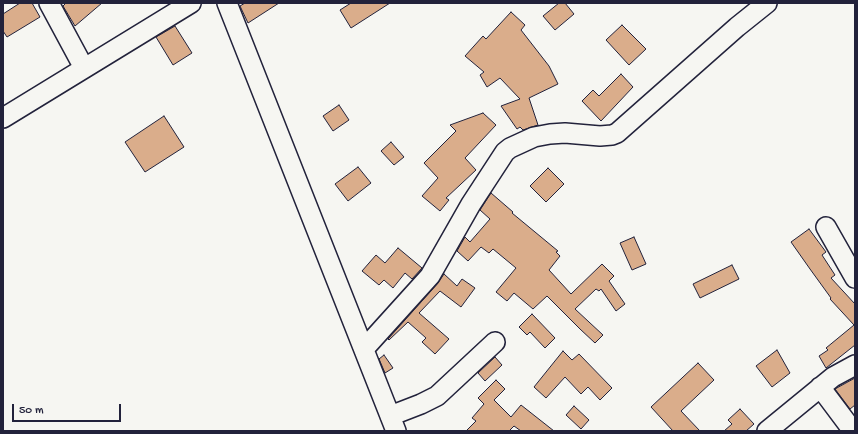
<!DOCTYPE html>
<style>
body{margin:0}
#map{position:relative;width:858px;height:434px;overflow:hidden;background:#f6f6f2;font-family:"Gochi Hand",sans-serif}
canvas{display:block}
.frame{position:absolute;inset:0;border:4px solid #22223b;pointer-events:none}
.scale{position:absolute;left:12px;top:404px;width:109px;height:18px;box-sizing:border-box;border:2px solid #22223b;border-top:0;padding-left:5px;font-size:12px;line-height:14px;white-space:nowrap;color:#22223b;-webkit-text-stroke:3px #f6f6f2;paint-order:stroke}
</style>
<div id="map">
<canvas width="858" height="434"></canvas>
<div class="frame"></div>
<div class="scale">50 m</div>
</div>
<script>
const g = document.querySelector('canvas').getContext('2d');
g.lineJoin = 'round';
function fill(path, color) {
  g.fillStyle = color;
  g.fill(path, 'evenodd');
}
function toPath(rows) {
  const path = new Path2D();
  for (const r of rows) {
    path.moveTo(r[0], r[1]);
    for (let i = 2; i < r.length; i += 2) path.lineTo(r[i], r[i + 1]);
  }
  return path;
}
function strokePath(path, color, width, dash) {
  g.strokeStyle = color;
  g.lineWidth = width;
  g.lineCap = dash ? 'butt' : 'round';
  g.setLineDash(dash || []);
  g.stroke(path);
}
const building = toPath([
 [20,3,32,3,40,17,7,37,3,31,3,14,20,3],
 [66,3,102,3,75,26,63,6,66,3],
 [245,3,279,3,248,23,240,6,245,3],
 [351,3,390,3,351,28,340,10,351,3],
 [559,3,565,3,574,14,555,30,543,16,559,3],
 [511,12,525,25,521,30,549,66,558,84,529,98,538,125,523,130,520,127,517,129,501,106,520,99,500,78,487,87,480,75,484,72,465,56,483,36,486,39,511,12],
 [622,25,646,49,629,65,606,40,622,25],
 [175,26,192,53,173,65,156,37,175,26],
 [621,74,633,87,601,121,582,101,593,90,599,96,621,74],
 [339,105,349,120,333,131,323,116,339,105],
 [483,113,496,125,465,158,476,170,446,198,449,200,440,211,422,196,438,178,424,163,456,131,450,125,483,113],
 [164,116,184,147,145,172,125,142,164,116],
 [391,142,404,157,394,165,381,151,391,142],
 [358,167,371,183,348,201,335,184,358,167],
 [548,168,564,184,546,202,530,186,548,168],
 [491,193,513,212,512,213,558,251,556,252,560,256,549,270,571,294,602,264,614,276,609,281,625,304,616,311,601,289,599,291,596,289,575,309,603,335,595,343,580,329,547,296,533,309,514,293,507,301,496,292,516,268,493,249,489,253,481,247,468,261,457,251,465,237,470,242,490,219,480,210,491,193],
 [809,229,826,252,822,255,835,275,831,278,855,304,855,345,826,368,819,356,828,350,826,348,854,325,830,299,831,298,810,269,791,242,809,229],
 [634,237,646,264,632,270,620,243,634,237],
 [398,248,422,268,412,279,405,273,393,288,384,280,379,285,362,271,376,255,385,263,398,248],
 [732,265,739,279,700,298,693,284,732,265],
 [444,274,457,286,462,279,475,288,461,307,440,291,419,313,449,339,435,354,422,342,426,338,408,322,389,340,388,339,438,283,444,274],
 [532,314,555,338,545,348,530,332,527,335,519,327,532,314],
 [777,350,790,373,772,387,756,366,777,350],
 [563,351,572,360,579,354,612,388,600,400,588,387,581,394,565,377,546,398,534,387,563,351],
 [384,355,393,368,385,373,379,359,384,355],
 [495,357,502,365,485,381,478,373,495,357],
 [698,363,714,380,681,411,700,431,673,431,651,407,698,363],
 [855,378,855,405,850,409,835,389,855,378],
 [496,380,505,389,494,400,511,417,521,405,554,431,521,431,514,426,509,431,466,431,476,421,472,418,484,404,478,398,496,380],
 [574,406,589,420,581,429,566,415,574,406],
 [740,409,754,424,746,431,724,431,732,424,728,420,740,409]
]);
fill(building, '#daad8b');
strokePath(building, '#22223b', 1);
const minor = toPath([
 [49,3,84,68],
 [227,3,396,431],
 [3,118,191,3],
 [826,227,855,278],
 [364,349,430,276,471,204,505,152,510,148,534,137,550,134,565,133,600,136,612,135,617,133,737,27,767,3],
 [820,387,853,431],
 [390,416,421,404,437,396,495,342],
 [767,431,833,377,855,365]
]);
strokePath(minor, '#22223b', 22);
strokePath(minor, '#f6f6f2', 19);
</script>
